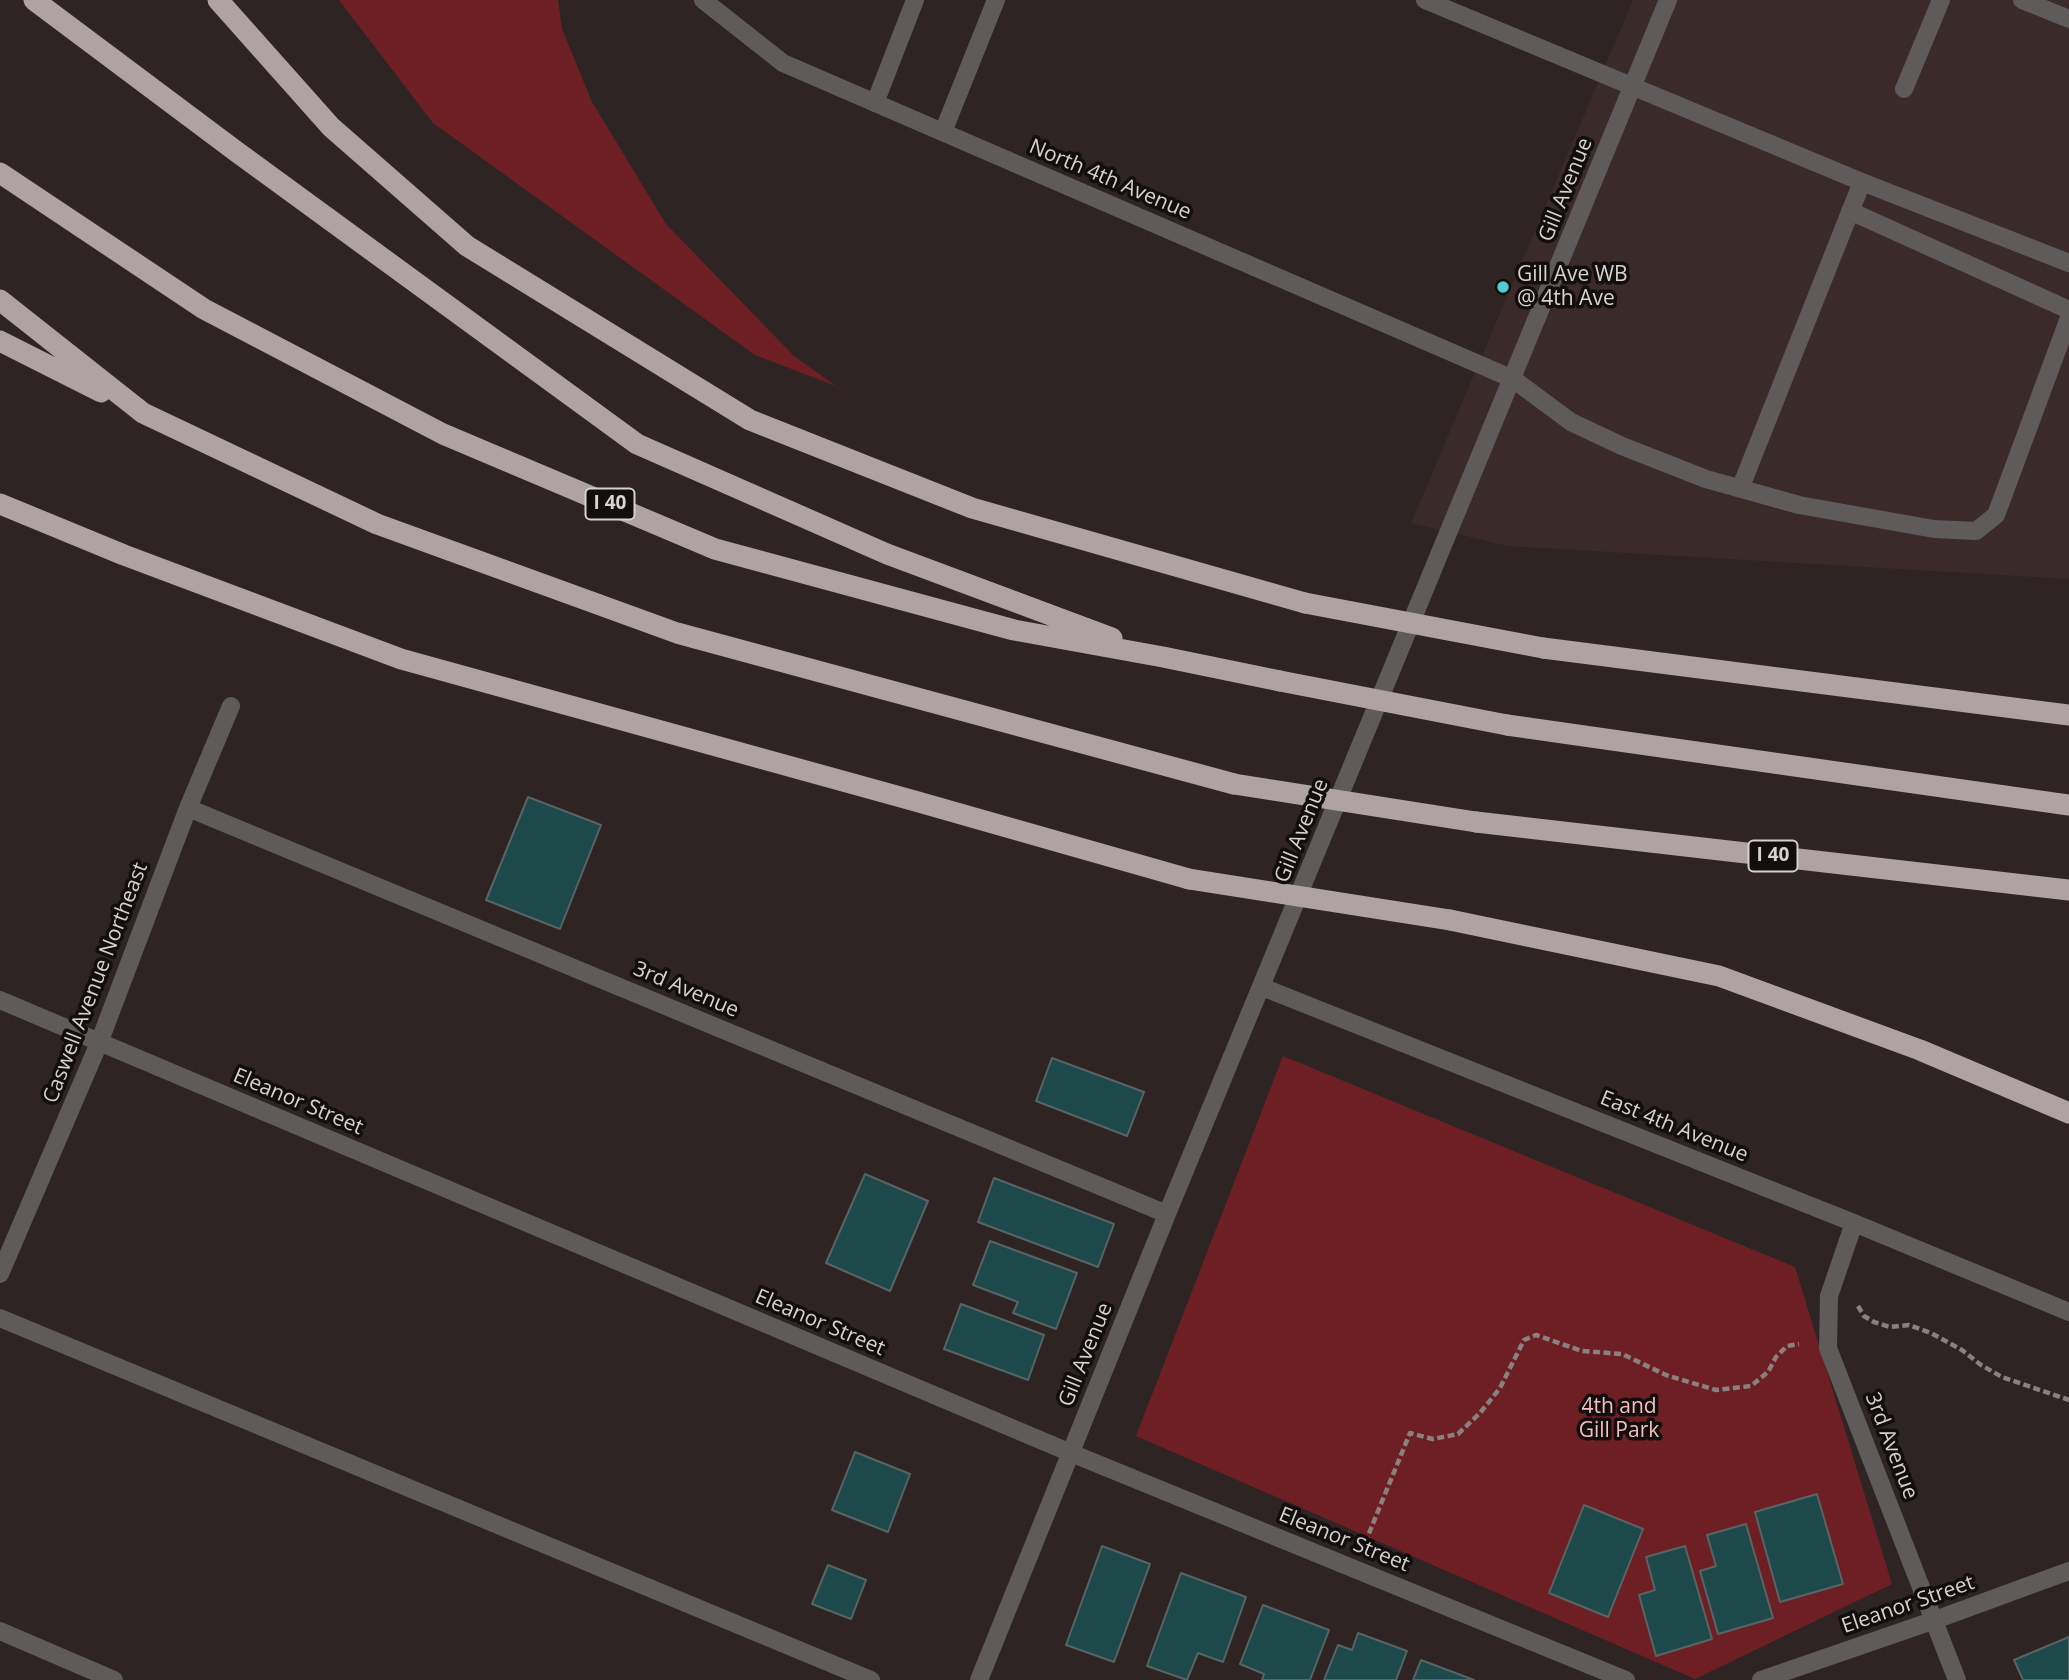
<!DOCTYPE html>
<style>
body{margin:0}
canvas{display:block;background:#2d2423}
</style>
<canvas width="2069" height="1680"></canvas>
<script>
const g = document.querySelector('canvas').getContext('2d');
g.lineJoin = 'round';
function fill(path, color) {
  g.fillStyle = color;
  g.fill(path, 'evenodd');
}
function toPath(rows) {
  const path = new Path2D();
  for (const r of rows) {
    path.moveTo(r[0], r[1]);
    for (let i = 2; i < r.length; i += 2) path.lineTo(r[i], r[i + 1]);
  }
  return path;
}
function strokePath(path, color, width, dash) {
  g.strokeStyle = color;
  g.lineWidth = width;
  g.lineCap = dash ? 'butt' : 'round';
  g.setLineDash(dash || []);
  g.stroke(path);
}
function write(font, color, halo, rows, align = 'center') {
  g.font = font + ' "Open Sans",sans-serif';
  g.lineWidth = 7;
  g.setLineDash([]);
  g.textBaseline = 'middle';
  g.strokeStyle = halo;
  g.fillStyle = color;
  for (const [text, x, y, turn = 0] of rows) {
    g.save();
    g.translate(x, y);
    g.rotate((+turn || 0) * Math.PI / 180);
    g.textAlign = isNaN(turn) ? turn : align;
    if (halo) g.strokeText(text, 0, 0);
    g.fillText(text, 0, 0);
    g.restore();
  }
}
fill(toPath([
 [1633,0,2069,0,2069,579,1508,546,1411,523]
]), '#3a2a29');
fill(toPath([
 [339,0,558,0,562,29,592,102,666,224,794,356,836,386,755,355,433,123],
 [1283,1056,1795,1267,1892,1584,1695,1679,1136,1436]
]), '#6e1f24');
const building = toPath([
 [528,797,601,825,560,929,486,900,528,797],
 [1052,1058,1144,1092,1127,1136,1036,1101,1052,1058],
 [865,1174,928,1201,890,1291,826,1263,865,1174],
 [994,1178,1114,1224,1098,1267,978,1222,994,1178],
 [990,1241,1077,1273,1056,1329,1013,1313,1018,1302,973,1285,990,1241],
 [961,1304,1044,1335,1028,1380,944,1349,961,1304],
 [855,1452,910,1474,888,1532,832,1510,855,1452],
 [1817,1494,1843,1584,1780,1602,1755,1512,1817,1494],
 [1584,1505,1643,1529,1608,1617,1549,1593,1584,1505],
 [1746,1524,1773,1618,1718,1634,1700,1571,1716,1566,1707,1535,1746,1524],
 [1102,1546,1150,1564,1114,1662,1066,1645,1102,1546],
 [1685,1546,1712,1639,1656,1656,1639,1595,1655,1590,1646,1557,1685,1546],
 [828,1565,866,1580,851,1619,812,1604,828,1565],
 [1181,1573,1246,1597,1223,1662,1198,1653,1187,1680,1147,1666,1181,1573],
 [1263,1605,1329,1630,1310,1680,1262,1680,1264,1674,1240,1664,1263,1605],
 [1358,1633,1407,1651,1396,1680,1324,1680,1338,1645,1352,1650,1358,1633],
 [2069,1637,2069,1680,2023,1680,2014,1660,2069,1637],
 [1421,1660,1474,1680,1413,1680,1421,1660]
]);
fill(building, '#1d494b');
strokePath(building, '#586363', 2);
strokePath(toPath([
 [1858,1306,1864,1316,1874,1322,1890,1327,1909,1325,1931,1333,1962,1350,1981,1365,2002,1377,2069,1400],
 [1365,1543,1410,1433,1433,1439,1458,1434,1480,1413,1500,1388,1524,1340,1536,1335,1582,1351,1622,1354,1666,1375,1716,1390,1751,1386,1768,1372,1776,1357,1787,1346,1799,1344]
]), '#898181', 4.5, [7, 3.5]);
strokePath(toPath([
 [703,0,783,63,1513,379,1571,422,1622,446,1706,479,1799,505,1934,529,1976,531,1996,515,2069,318],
 [1425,0,1862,182,2069,263],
 [2022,0,2069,19],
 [1904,89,1941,0],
 [875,103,915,0],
 [943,132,996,0],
 [1850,211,2069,310],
 [1740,489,1862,182],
 [188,808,1167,1214],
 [1262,987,1854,1223,2069,1312],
 [0,1000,1071,1453,1626,1680],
 [1854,1223,1829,1296,1828,1348,1957,1680],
 [0,1274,99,1043,188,808,231,706],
 [0,1318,871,1680],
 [0,1631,114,1680],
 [979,1680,1167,1214,1668,0],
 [1761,1680,1935,1620,2069,1571]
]), '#5f5b5a', 18);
strokePath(toPath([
 [34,0,237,152,637,444,887,554,1112,638],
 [218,0,331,127,467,246,750,420,972,508,1305,603],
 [0,173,204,309,443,434,715,549,1014,630,1163,657,1280,681],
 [0,300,143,413,377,524,677,633,1234,784],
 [0,341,101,392],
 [0,504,124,555,401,659,915,801,1189,879],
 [1543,648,2069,715],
 [1507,725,2069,805],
 [1476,822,2069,890],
 [1450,920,1719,976,1920,1050,2069,1113]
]), '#aea3a2', 21);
strokePath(toPath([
 [1305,603,1543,648],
 [1280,681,1507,725],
 [1234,784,1476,822],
 [1189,879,1450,920]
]), '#aea3a2', 21);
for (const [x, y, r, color] of [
 [1503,287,7,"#52ccd0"]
]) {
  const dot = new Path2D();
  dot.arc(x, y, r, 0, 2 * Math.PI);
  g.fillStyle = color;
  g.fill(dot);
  strokePath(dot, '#120e0e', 2.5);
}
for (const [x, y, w] of [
 [610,504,49],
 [1773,856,49]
]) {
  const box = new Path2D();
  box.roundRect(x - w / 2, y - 15.5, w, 31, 5);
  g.fillStyle = '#120e0e';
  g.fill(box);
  strokePath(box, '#d7d1d1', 2);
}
write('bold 19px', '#d7d1d1', null, [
 ["I 40",610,504],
 ["I 40",1773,856]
]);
write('21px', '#d7d1d1', '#120e0e', [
 ["North 4th Avenue",1110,180,23],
 ["Gill Avenue",1566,190,-68],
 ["Gill Avenue",1302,831,-68],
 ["Caswell Avenue Northeast",96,983,-69],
 ["3rd Avenue",686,990,23],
 ["Eleanor Street",298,1102,23],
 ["East 4th Avenue",1674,1127,22],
 ["Eleanor Street",820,1323,23],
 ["Gill Avenue",1086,1355,-68],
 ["3rd Avenue",1891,1446,69],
 ["Eleanor Street",1344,1540,22],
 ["Eleanor Street",1908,1605,-19]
]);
write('21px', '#d7d1d1', '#120e0e', [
 ["Gill Ave WB",1517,275],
 ["@ 4th Ave",1517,299]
], 'left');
write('21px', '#f4bfbd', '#120e0e', [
 ["4th and",1619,1407],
 ["Gill Park",1619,1431]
]);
</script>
